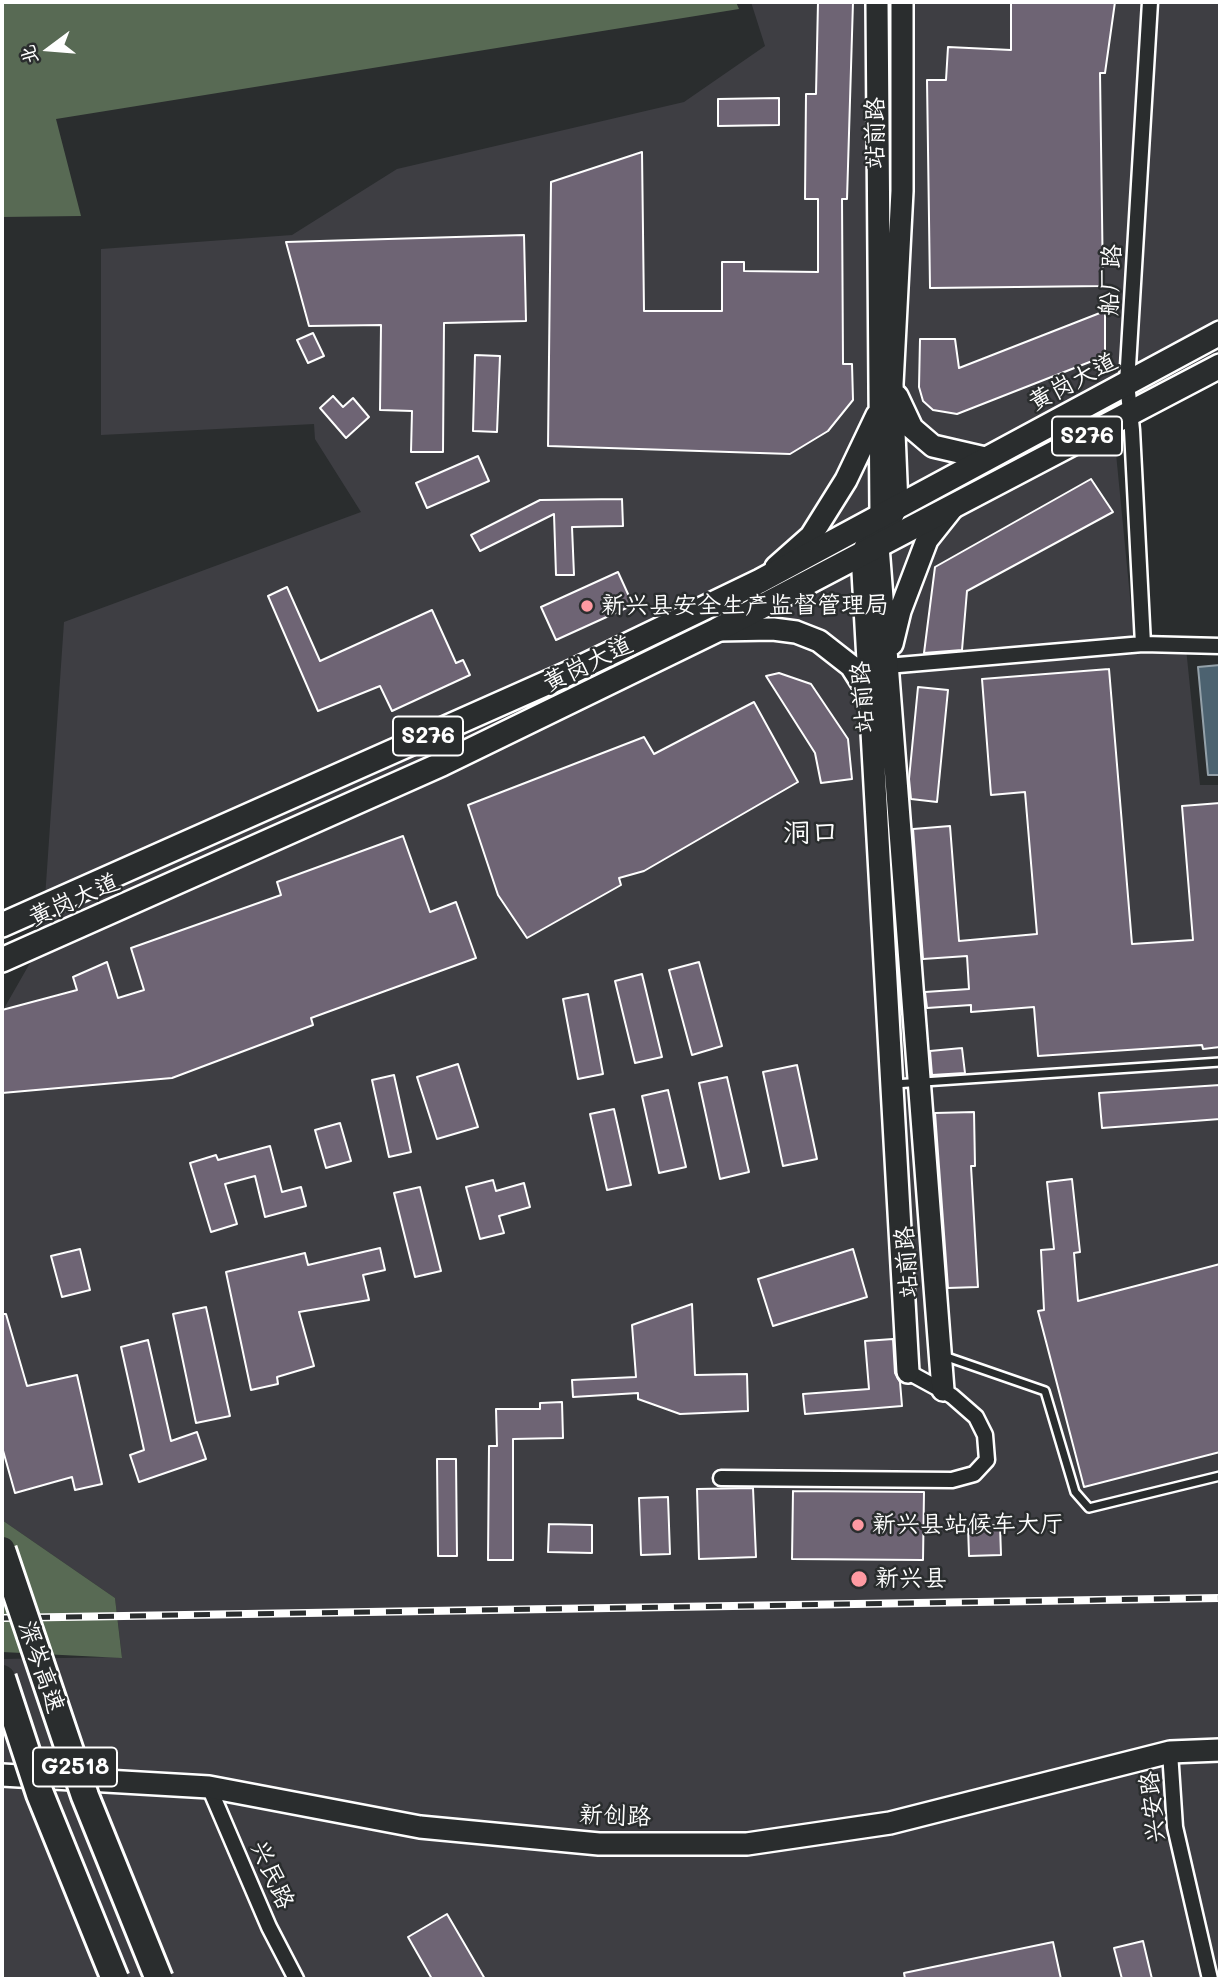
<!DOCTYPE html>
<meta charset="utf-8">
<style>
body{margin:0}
#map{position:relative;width:1222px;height:1981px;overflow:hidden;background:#2a2d2e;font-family:Mali,"LXGW WenKai TC",sans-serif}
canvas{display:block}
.frame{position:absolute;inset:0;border:4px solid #fff;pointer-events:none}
.north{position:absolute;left:14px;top:14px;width:70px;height:70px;-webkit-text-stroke:5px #2a2d2e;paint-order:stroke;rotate:254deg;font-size:19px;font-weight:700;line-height:28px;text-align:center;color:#fff}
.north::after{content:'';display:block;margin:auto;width:24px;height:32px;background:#fff;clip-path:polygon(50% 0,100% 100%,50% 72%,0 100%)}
</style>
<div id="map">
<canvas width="1222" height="1981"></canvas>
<div class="frame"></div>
<div class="north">北</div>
</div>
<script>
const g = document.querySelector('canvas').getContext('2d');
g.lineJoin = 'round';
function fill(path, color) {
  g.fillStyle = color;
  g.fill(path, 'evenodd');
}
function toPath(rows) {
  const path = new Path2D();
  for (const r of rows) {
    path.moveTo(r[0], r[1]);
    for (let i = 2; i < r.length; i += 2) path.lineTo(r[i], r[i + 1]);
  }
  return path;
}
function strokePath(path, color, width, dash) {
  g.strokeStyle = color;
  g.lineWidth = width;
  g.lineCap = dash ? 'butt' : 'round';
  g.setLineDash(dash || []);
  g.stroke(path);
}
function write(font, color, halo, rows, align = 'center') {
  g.font = font + ' Mali,"LXGW WenKai TC",sans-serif';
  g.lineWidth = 5;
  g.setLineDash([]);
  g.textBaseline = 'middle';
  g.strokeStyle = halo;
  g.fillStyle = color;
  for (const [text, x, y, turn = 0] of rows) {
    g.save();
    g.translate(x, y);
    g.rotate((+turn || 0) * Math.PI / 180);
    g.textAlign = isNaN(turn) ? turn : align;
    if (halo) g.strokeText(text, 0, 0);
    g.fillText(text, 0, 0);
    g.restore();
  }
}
fill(toPath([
 [751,2,1220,2,1220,376,1114,433,1135,648,1186,648,1200,785,1220,785,1220,1979,2,1979,2,1659,122,1657,115,1598,2,1520,2,1012,42,942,64,622,361,512,315,439,314,424,101,435,101,249,292,235,397,169,684,102,765,46]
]), '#3e3e43');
fill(toPath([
 [2,2,736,2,739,9,56,119,81,216,2,217],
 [2,1520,115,1598,122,1658,2,1652]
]), '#586a54');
const water = toPath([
 [1220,665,1220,775,1208,775,1198,667,1220,665]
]);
fill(water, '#4c6270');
strokePath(water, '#94a1a9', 2);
const building = toPath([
 [818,2,853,2,847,199,842,199,843,364,852,364,853,400,828,431,790,454,548,446,551,182,642,152,644,311,722,311,722,262,744,262,744,271,818,272,818,199,805,199,806,94,816,94,818,2],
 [1011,2,1115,2,1105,73,1100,73,1103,286,930,288,927,80,946,80,948,47,1011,50,1011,2],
 [779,98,779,125,718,126,718,99,779,98],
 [524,235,526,321,444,323,443,452,411,452,412,411,380,410,381,325,309,326,286,242,524,235],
 [1105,311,1105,356,957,414,933,410,923,401,919,387,920,339,955,339,959,368,1105,311],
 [313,333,324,356,308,363,297,340,313,333],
 [475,355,500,356,497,432,473,431,475,355],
 [333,396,343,407,353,398,369,417,346,438,320,408,333,396],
 [478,456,489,481,427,508,416,483,478,456],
 [1091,479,1113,512,967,591,962,650,924,653,935,567,1091,479],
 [622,499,623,526,572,527,574,575,556,575,554,514,480,551,471,535,540,500,622,499],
 [618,572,633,605,556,640,541,607,618,572],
 [287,587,320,661,432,610,456,663,463,660,470,675,392,711,380,686,318,711,268,596,287,587],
 [1109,669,1132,944,1193,940,1182,806,1220,803,1220,1047,1203,1049,1202,1045,1038,1056,1034,1007,971,1012,971,1005,927,1008,925,992,969,989,967,956,923,959,913,829,950,826,959,941,1037,934,1025,792,991,795,982,679,1109,669],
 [779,673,811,684,848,739,852,779,821,783,815,753,766,676,779,673],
 [918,687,948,690,937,802,911,799,909,779,918,687],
 [754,702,798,782,644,871,619,878,621,885,527,938,498,895,468,805,644,737,654,754,754,702],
 [403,836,430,912,456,902,476,958,311,1018,313,1025,172,1078,2,1093,2,1010,77,990,73,977,107,962,118,998,144,990,131,948,281,895,277,882,403,836],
 [699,962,722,1046,692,1055,669,970,699,962],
 [642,974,662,1057,635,1063,615,981,642,974],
 [588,994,603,1074,578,1079,563,999,588,994],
 [962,1048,965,1073,932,1075,930,1051,962,1048],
 [458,1064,478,1127,437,1139,417,1077,458,1064],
 [797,1065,817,1159,783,1166,763,1072,797,1065],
 [394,1075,411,1152,389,1157,372,1080,394,1075],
 [727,1077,749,1172,720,1179,699,1083,727,1077],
 [1220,1085,1220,1119,1102,1128,1099,1093,1220,1085],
 [668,1090,686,1167,659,1173,642,1096,668,1090],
 [614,1109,631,1185,607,1190,590,1114,614,1109],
 [974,1112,975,1166,971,1166,978,1287,948,1288,935,1113,974,1112],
 [340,1123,351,1161,326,1168,315,1130,340,1123],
 [270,1146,282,1192,301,1187,306,1206,265,1217,255,1176,225,1184,237,1224,211,1232,190,1163,216,1155,218,1160,270,1146],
 [1072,1179,1080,1252,1074,1253,1078,1301,1220,1264,1220,1452,1084,1487,1038,1311,1044,1310,1041,1250,1054,1249,1047,1182,1072,1179],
 [493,1180,496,1191,524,1183,530,1207,499,1216,504,1233,480,1239,466,1187,493,1180],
 [420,1187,441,1271,415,1277,394,1193,420,1187],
 [380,1248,385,1270,363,1275,369,1300,299,1312,314,1366,277,1377,278,1384,251,1390,226,1272,305,1253,308,1265,380,1248],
 [80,1249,90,1290,62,1297,51,1256,80,1249],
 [853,1249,867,1297,773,1326,758,1279,853,1249],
 [692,1304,695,1375,747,1374,748,1411,680,1414,638,1399,638,1393,573,1397,572,1380,636,1377,632,1325,692,1304],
 [206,1307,230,1416,196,1423,173,1314,206,1307],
 [2,1314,6,1314,27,1386,77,1375,102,1484,75,1490,72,1477,15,1493,2,1447,2,1314],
 [893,1339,895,1373,900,1382,902,1406,805,1414,803,1394,869,1389,865,1341,893,1339],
 [148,1340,171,1441,197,1432,206,1459,139,1482,130,1455,144,1450,121,1347,148,1340],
 [562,1402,563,1438,513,1439,513,1560,488,1560,489,1446,497,1446,496,1409,540,1409,540,1403,562,1402],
 [437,1459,456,1459,457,1556,438,1556,437,1459],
 [753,1488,756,1557,699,1559,697,1489,753,1488],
 [793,1491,924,1492,923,1560,792,1559,793,1491],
 [668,1497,670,1554,641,1555,639,1498,668,1497],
 [549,1524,592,1525,592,1553,548,1552,549,1524],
 [1000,1525,1001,1555,969,1556,968,1526,1000,1525],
 [447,1914,485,1979,432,1979,408,1937,447,1914],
 [1143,1941,1152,1979,1122,1979,1114,1948,1143,1941],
 [1053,1942,1061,1979,905,1979,904,1973,1053,1942]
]);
fill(building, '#6e6474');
strokePath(building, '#fff', 2);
const lane = toPath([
 [894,1084,1220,1062],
 [944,1356,1045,1391,1075,1492,1089,1508,1220,1476]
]);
const street = toPath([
 [1143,644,1132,430,1127,383,1150,2],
 [887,666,1143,644,1220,646],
 [721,1478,952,1480,974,1474,987,1460,985,1435,976,1417,952,1396,908,1372],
 [1170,1752,1175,1827,1210,1979],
 [209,1787,269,1927,296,1979]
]);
const secondary = toPath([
 [877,2,881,514,862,554,908,1372],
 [902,2,902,191,892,384,897,506,878,546,943,1390],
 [897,396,912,428,933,446,985,458],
 [776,567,811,536,846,480,877,415],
 [717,630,773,629,796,632,819,641,851,666,870,696],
 [892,644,900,611,927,540,954,506],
 [2,1775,209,1787,420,1827,599,1844,747,1844,890,1823,1170,1752,1220,1750]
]);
const primary = toPath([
 [2,925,567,674,760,581,1220,333],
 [2,960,442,764,717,630,1220,366]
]);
strokePath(lane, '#fff', 12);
strokePath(street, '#fff', 19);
strokePath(secondary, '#fff', 26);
strokePath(primary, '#fff', 28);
strokePath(lane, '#2a2d2e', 7);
strokePath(street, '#2a2d2e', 14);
strokePath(secondary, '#2a2d2e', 21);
strokePath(primary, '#2a2d2e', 23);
const rail = toPath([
 [2,1618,1220,1598]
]);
strokePath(rail, '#fff', 8);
strokePath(rail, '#2a2d2e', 5, [16]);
const highwayBridge = toPath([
 [2,1550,85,1796,159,1979],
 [2,1678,40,1794,115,1979]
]);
strokePath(highwayBridge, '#fff', 32, []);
strokePath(highwayBridge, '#2a2d2e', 26);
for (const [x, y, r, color] of [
 [587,606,7,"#ff9aa2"],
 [858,1525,7,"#ff9aa2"],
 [859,1579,9,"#ff9aa2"]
]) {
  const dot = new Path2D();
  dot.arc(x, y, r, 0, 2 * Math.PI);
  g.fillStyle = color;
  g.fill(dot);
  strokePath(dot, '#2a2d2e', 2.5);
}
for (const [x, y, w] of [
 [1087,436,70],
 [428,736,70],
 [75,1767,84]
]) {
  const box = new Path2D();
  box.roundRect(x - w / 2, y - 19.5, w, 39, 5);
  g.fillStyle = '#2a2d2e';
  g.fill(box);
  strokePath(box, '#fff', 2);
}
write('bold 23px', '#fff', null, [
 ["S276",1087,436],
 ["S276",428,736],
 ["G2518",75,1767]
]);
write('24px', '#fff', '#2a2d2e', [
 ["站前路",876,133,-90],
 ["船厂路",1111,280,-87],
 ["黄岗大道",1073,382,-28],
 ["黄岗大道",588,664,-26],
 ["站前路",863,697,-94],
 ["黄岗大道",74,900,-24],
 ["站前路",907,1262,-94],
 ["深岑高速",41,1667,71],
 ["兴安路",1153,1807,-96],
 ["新创路",615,1816,2],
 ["兴民路",272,1875,66]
]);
write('24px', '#fff', '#2a2d2e', [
 ["新兴县安全生产监督管理局",601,606],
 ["新兴县站候车大厅",872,1525],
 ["新兴县",875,1579]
], 'left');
write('28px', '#fff', '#2a2d2e', [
 ["洞口",811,833]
]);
</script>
